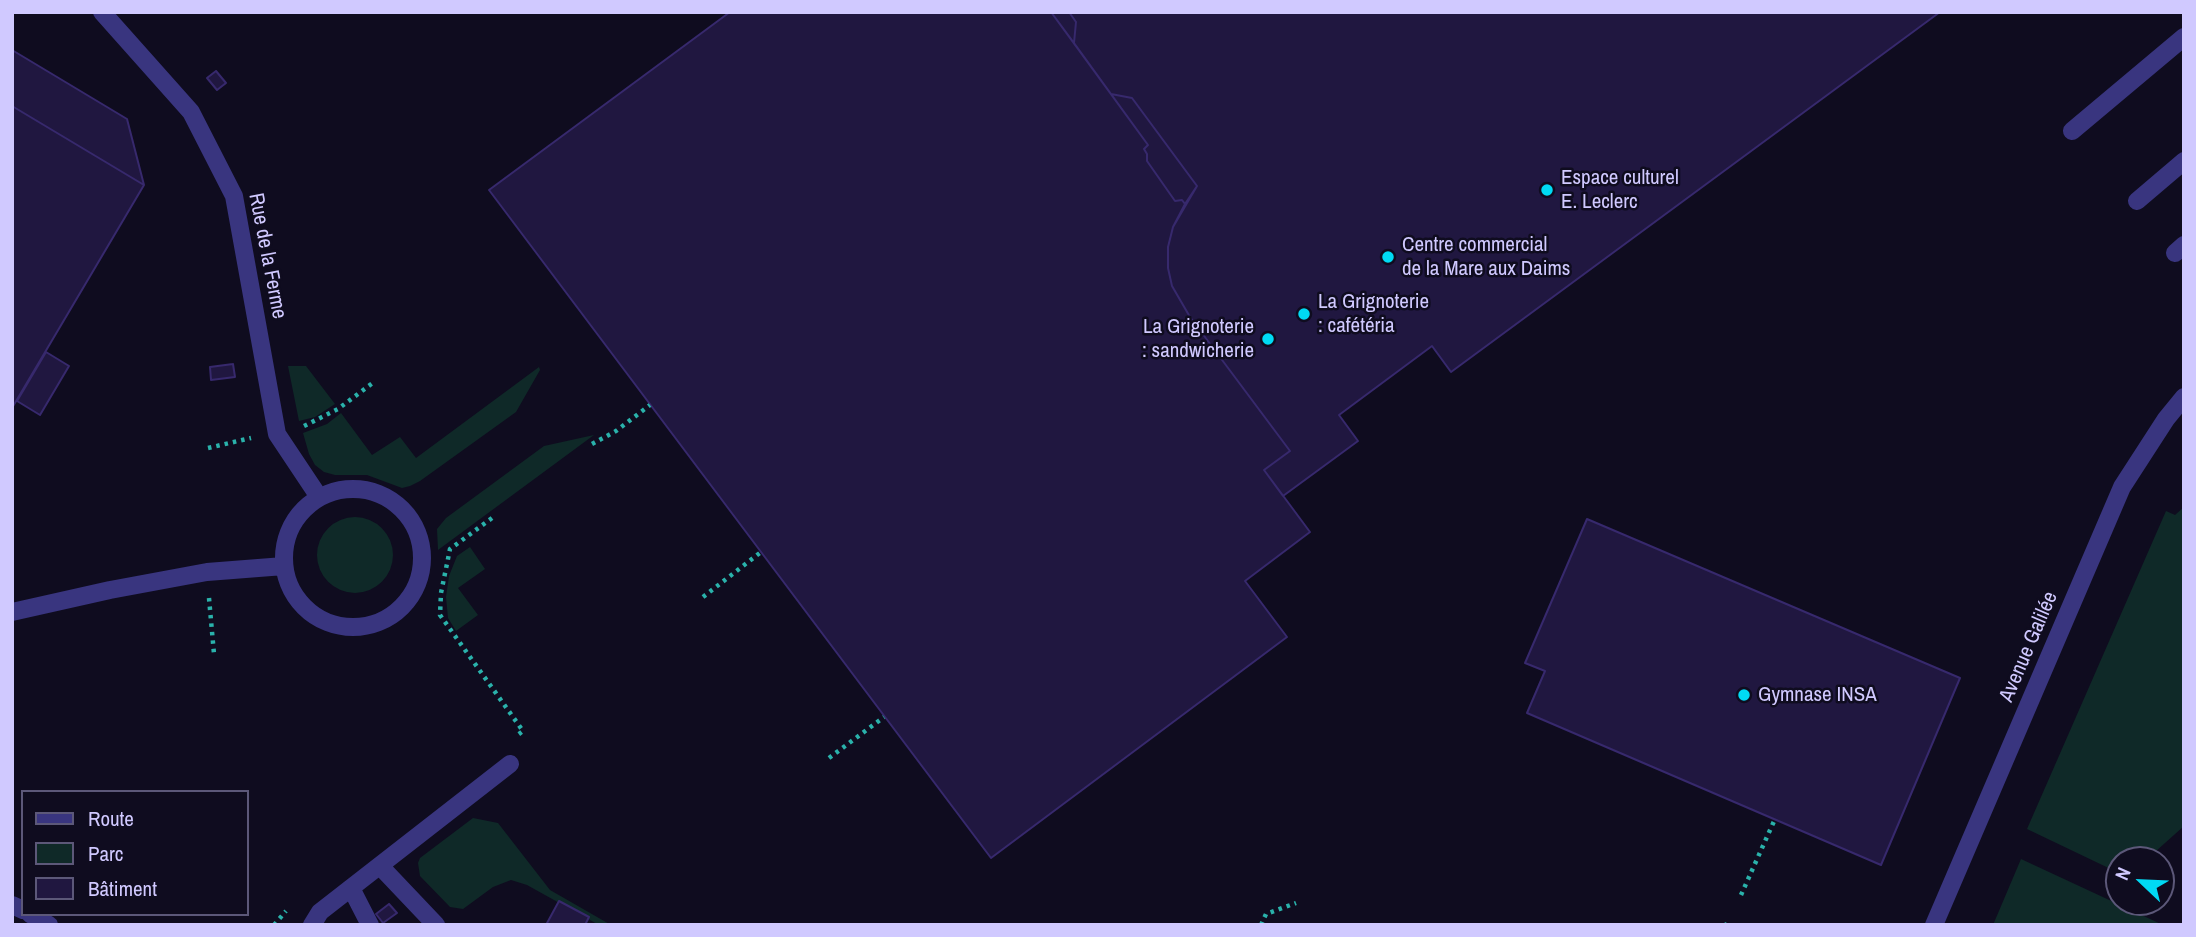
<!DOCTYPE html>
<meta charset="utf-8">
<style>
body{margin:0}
#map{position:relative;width:2196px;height:937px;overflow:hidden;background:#0f0c1f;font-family:"Archivo Narrow",sans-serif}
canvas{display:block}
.frame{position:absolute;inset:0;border:14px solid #d0c9ff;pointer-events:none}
.legend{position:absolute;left:21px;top:790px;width:228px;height:126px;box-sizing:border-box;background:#0f0c1f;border:2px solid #5c5879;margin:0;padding:9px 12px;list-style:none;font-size:21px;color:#d0c9ff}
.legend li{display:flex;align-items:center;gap:14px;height:35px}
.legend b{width:35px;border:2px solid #5c5879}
.north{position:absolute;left:2105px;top:846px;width:70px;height:70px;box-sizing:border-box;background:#0f0c1f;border:2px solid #5c5879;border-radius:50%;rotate:293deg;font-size:19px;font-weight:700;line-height:28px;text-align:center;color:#d0c9ff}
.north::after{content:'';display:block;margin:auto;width:24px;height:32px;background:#00daf4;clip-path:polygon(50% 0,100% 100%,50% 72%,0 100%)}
</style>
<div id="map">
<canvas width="2196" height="937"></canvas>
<div class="frame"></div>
<ul class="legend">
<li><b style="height:9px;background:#39357f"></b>Route</li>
<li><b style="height:19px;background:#0f2928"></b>Parc</li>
<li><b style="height:19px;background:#201740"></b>Bâtiment</li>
</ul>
<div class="north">N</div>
</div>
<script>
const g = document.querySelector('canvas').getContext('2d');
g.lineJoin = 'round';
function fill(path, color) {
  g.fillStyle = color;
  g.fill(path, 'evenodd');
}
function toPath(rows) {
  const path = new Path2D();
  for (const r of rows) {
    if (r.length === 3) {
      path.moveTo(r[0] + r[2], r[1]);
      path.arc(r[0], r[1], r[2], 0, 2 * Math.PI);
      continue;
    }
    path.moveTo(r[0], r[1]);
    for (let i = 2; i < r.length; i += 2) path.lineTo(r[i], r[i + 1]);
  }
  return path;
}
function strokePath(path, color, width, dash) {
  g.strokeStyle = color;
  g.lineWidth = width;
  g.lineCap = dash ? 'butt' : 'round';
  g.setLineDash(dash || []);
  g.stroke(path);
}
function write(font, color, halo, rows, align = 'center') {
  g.font = font + ' "Archivo Narrow",sans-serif';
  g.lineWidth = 5;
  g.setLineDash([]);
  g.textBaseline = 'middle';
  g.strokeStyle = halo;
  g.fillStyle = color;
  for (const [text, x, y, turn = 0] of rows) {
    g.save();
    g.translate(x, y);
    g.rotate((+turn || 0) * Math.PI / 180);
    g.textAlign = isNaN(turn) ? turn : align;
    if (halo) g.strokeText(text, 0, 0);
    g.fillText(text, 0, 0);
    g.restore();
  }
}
fill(toPath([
 [288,366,306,366,335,404,315,417,299,421],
 [539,367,540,370,516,412,420,481,410,486,402,488,367,475,335,475,324,472,315,465,309,454,303,433,327,424,341,413,372,455,400,437,416,458],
 [594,435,438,550,437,529,446,518,544,446],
 [2184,507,2184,826,2146,860,2119,860,2119,873,2027,829,2166,511,2175,515],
 [355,555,38],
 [470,547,485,569,458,588,478,615,456,631,448,618,446,597,449,576,457,556],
 [473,818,498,823,550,890,611,925,599,925,527,885,511,880,493,887,463,909,450,907,420,876,418,863,420,858],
 [2021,859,2163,925,1993,925]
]), '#0f2928');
const building = toPath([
 [730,12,1051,12,1148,145,1144,149,1147,154,1147,161,1175,201,1182,200,1185,204,1173,227,1168,247,1168,268,1172,286,1190,317,1290,451,1264,470,1310,532,1245,581,1287,637,991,858,489,190,730,12],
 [1051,12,1069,12,1076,22,1074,43,1051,12],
 [1069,12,1940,12,1451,372,1432,346,1339,415,1358,441,1283,496,1264,470,1290,451,1190,317,1172,286,1168,268,1168,247,1173,227,1197,186,1132,98,1111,94,1074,43,1076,22,1069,12],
 [12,50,127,119,144,185,12,106,12,50],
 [216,71,226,83,217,90,207,78,216,71],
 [1111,94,1132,98,1197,186,1185,204,1182,200,1175,201,1147,161,1147,154,1144,149,1148,145,1111,94],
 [12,106,144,185,12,408,12,106],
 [46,352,69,366,40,415,17,401,46,352],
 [233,364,235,377,211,380,210,367,233,364],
 [1587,519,1960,678,1881,865,1527,713,1545,671,1525,663,1587,519],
 [559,901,589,917,585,925,546,925,559,901],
 [389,904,397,913,383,923,376,914,389,904]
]);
fill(building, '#201740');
strokePath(building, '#37296d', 2);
strokePath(toPath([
 [304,426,338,409,374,382],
 [592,444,616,431,650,405],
 [208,448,251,438],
 [492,518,450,549,441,593,440,615,523,731,515,737],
 [703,597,761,552],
 [209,598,214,654],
 [829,758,884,717],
 [1741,895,1775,819],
 [274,925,286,911],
 [1261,925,1266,914,1296,903],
 [1726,925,1727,923]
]), '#2ab2ab', 4.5, [3.5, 5]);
strokePath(toPath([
 [102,12,191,112,234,196,277,434,319,497],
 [2072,131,2184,37],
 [2137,201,2184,161],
 [2175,253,2184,245],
 [353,558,69],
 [12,612,110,590,207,572,284,566],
 [380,866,436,925],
 [351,888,370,925],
 [12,905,23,910],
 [30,914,49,925],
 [312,925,320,912,510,764],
 [1934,925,2122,487,2166,419,2184,397]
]), '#39357f', 18);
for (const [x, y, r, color] of [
 [1547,190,7,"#00daf4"],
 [1388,257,7,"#00daf4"],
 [1304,314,7,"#00daf4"],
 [1268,339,7,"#00daf4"],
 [1744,695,7,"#00daf4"]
]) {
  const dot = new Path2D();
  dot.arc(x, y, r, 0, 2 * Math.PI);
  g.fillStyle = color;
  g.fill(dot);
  strokePath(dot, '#0f0c1f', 2.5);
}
write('21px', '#d0c9ff', '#0f0c1f', [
 ["Espace culturel",1561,178],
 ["E. Leclerc",1561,202],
 ["Centre commercial",1402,245],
 ["de la Mare aux Daims",1402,269],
 ["La Grignoterie",1318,302],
 [": cafétéria",1318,326],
 ["La Grignoterie",1254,327,"right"],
 [": sandwicherie",1254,351,"right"],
 ["Gymnase INSA",1758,695]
], 'left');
write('21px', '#d0c9ff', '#0f0c1f', [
 ["Rue de la Ferme",267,256,79],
 ["Avenue Galilée",2029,647,-67]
]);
</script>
